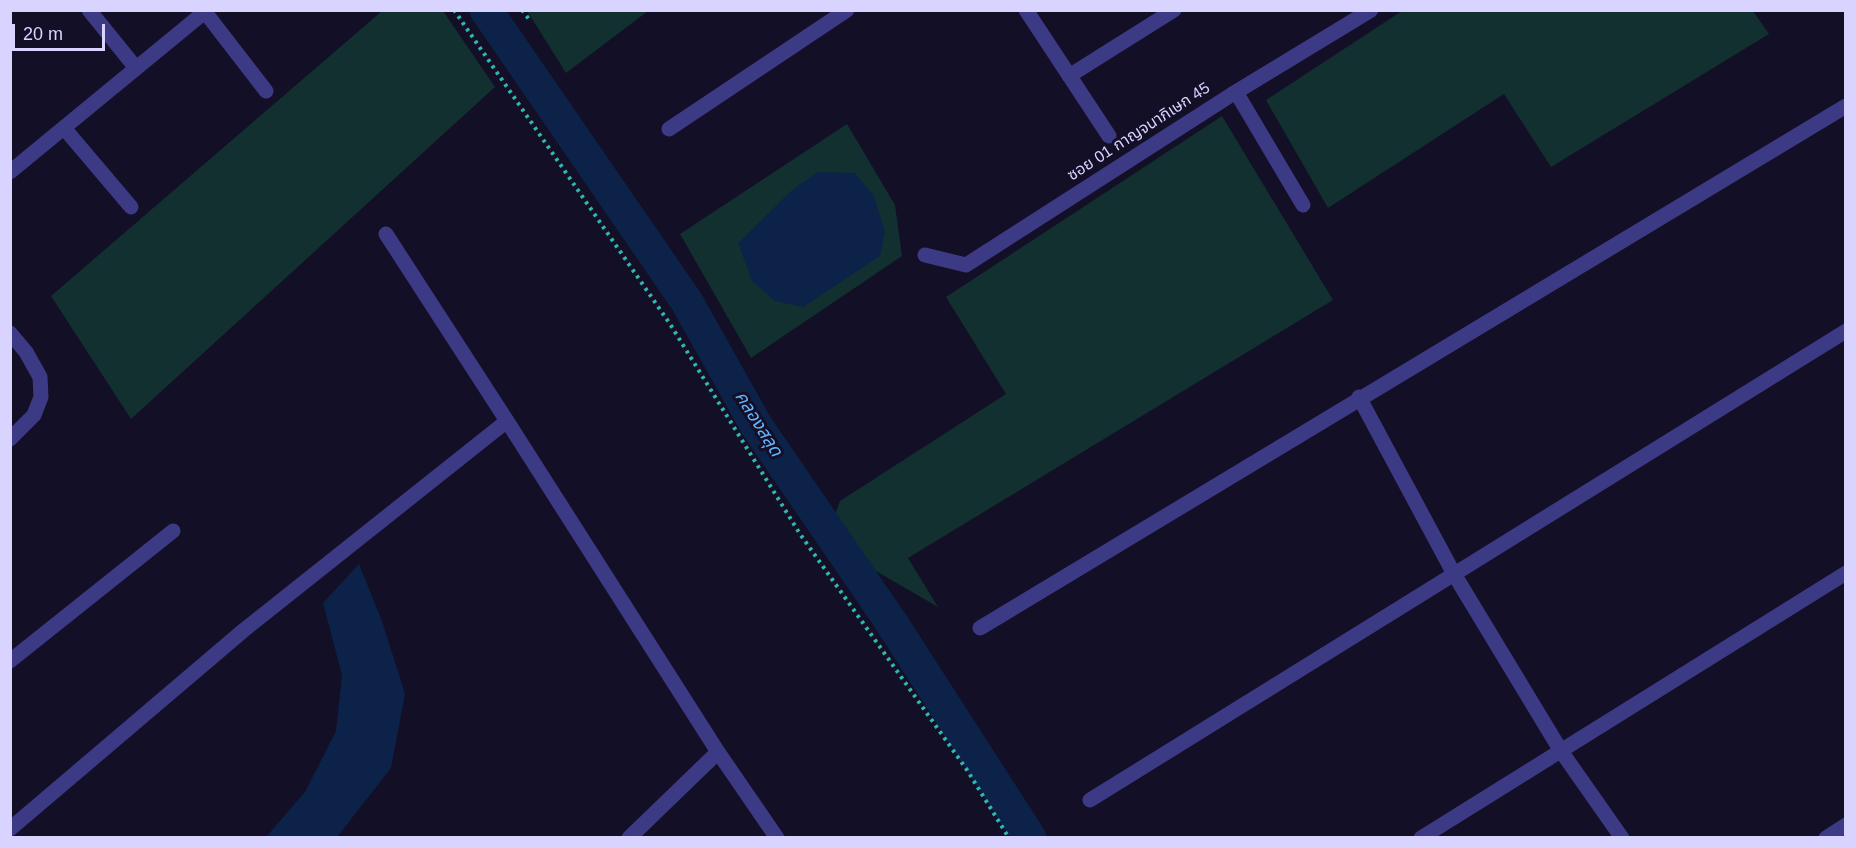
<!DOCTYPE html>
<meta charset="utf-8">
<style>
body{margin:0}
#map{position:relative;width:1856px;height:848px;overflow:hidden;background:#130f26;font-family:Arial,sans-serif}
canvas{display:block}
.frame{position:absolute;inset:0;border:12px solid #d9d4ff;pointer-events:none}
.scale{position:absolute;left:12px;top:24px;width:93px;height:27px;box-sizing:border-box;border:3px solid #d9d4ff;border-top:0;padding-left:8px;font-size:18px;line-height:21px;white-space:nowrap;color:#d9d4ff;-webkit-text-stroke:4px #130f26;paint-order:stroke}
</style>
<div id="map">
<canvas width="1856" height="848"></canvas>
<div class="frame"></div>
<div class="scale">20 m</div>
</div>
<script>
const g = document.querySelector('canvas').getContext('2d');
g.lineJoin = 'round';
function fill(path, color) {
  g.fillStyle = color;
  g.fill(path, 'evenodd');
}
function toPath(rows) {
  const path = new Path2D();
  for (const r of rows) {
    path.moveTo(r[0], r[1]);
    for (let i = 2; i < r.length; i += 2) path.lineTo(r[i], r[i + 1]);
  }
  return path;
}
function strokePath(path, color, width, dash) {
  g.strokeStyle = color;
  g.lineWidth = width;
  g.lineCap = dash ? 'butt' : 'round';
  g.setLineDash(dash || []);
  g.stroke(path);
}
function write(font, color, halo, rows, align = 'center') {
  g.font = font + ' Arial,"Noto Sans Thai",sans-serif';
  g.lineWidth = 6;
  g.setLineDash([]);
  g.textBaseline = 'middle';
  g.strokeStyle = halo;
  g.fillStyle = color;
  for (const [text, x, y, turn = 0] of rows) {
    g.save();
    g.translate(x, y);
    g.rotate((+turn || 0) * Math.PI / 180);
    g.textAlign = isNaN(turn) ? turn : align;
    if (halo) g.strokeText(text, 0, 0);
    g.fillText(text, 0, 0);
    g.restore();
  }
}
fill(toPath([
 [382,11,443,11,495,87,131,419,51,296],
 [527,11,648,11,566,73],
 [1402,11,1753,11,1769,34,1551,167,1504,94,1328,208,1266,100],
 [1222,116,1333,300,908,558,938,607,862,563,843,537,835,514,840,501,1006,394,946,297],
 [847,124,895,205,902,256,751,358,680,234]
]), '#12302f');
fill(toPath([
 [818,172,855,173,874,196,885,232,880,256,803,307,775,301,752,281,738,243,792,190],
 [359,564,382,621,405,694,391,768,337,837,266,837,305,792,336,731,342,675,323,603]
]), '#0c2248');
strokePath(toPath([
 [486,10,687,302,756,425,891,622,1030,838]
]), '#0c2248', 33);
strokePath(toPath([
 [454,10,670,324,800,534,967,770,1009,838],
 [522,10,531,22]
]), '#2fb8b0', 4, [3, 4.5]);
strokePath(toPath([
 [1236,92,1303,205]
]), '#3d3a85', 15);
strokePath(toPath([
 [89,10,136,68],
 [1026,10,1109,136],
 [205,12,266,91],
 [1069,76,1174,10],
 [64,128,131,207],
 [669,129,847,10],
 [10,172,207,10],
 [386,234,507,421],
 [925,255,966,265,1231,95,1371,10],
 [10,333,26,352,40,377,41,397,34,415,10,439],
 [1359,397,1454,574,1561,751,1622,838],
 [980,628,1846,106],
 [10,661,173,531],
 [1090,800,1846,331],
 [10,829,244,630,507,421,718,752,777,838],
 [629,838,718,752],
 [1421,838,1846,573],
 [1826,838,1846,825]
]), '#3d3a85', 15);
write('16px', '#d9d4ff', '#130f26', [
 ["ซอย 01 กาญจนาภิเษก 45",1139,132,-33]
]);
write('italic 18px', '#62b6ff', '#130f26', [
 ["คลองสลุด",758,424,58]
]);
</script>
